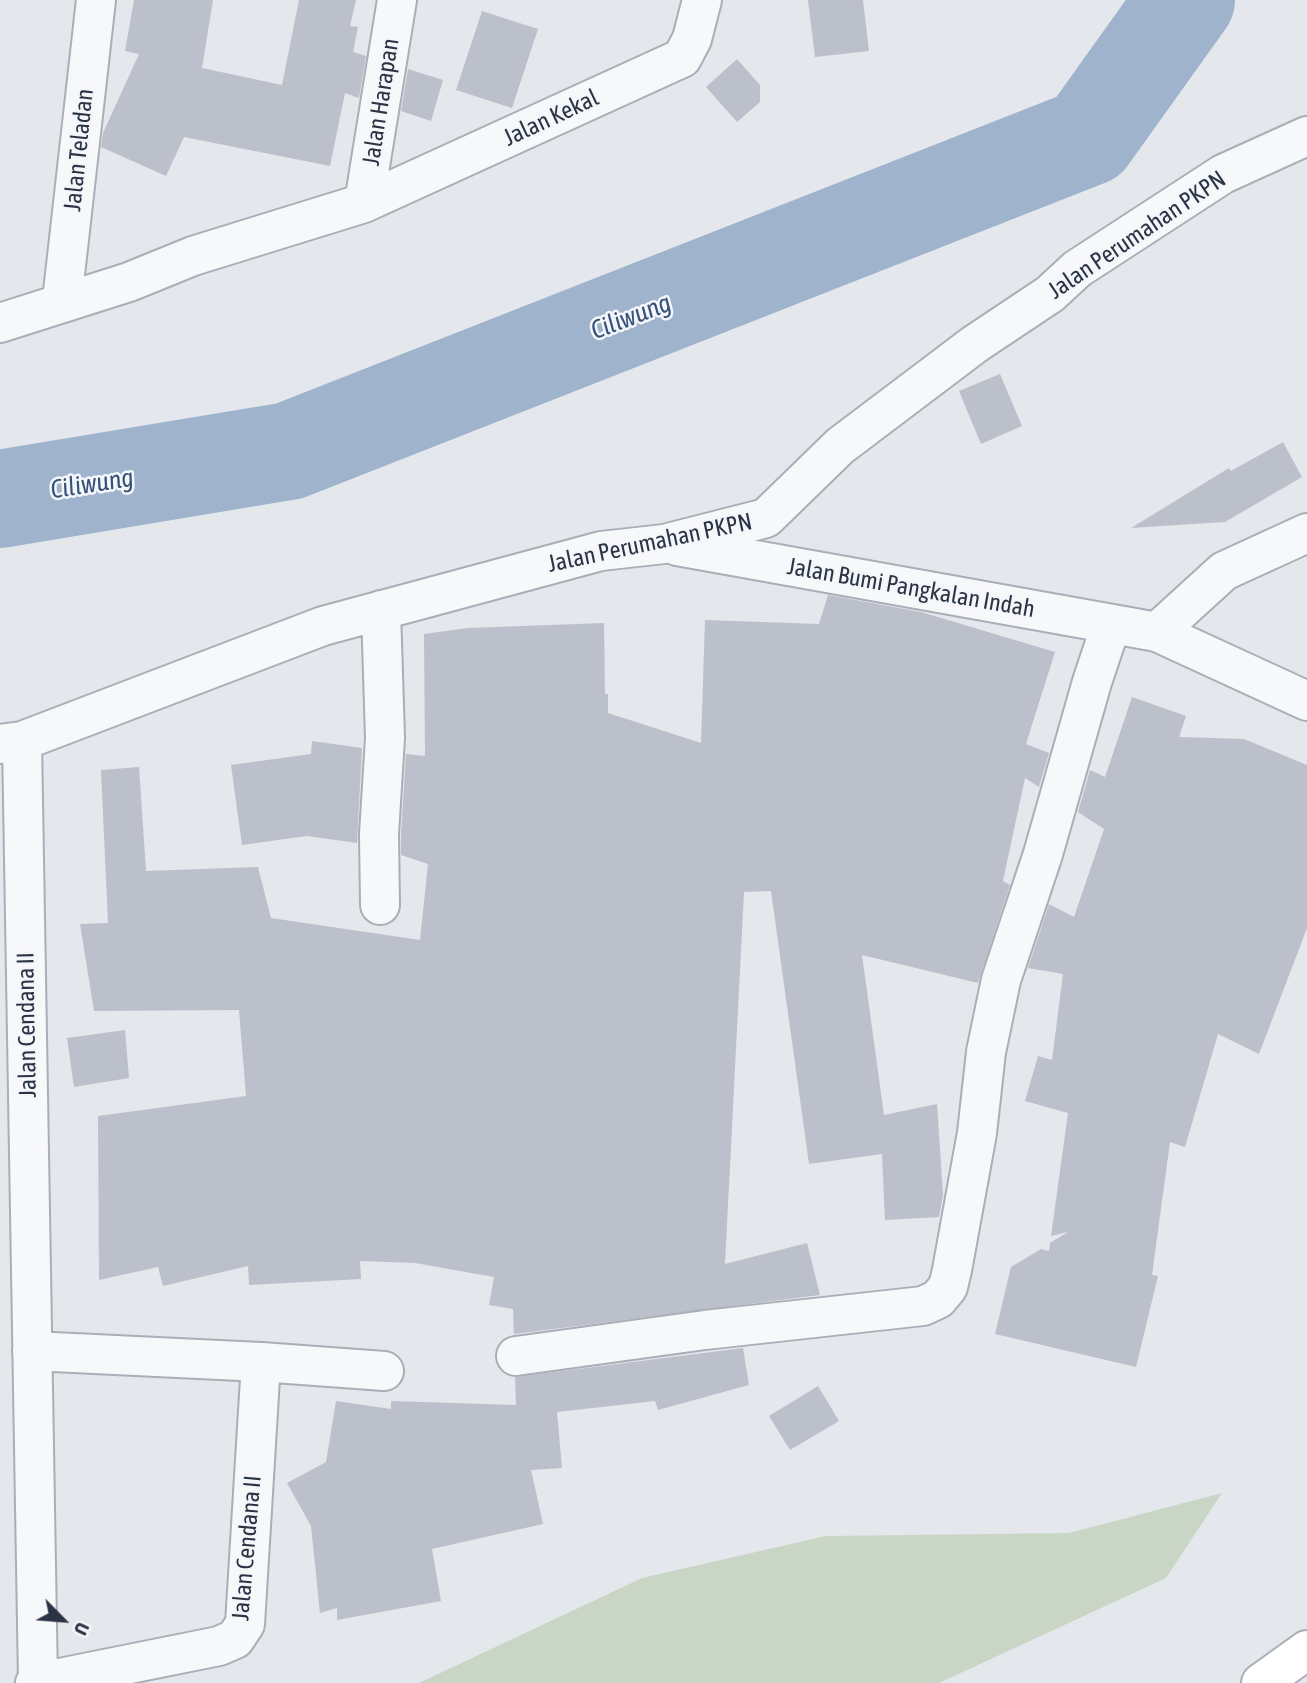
<!DOCTYPE html>
<style>
body{margin:0}
#map{position:relative;width:1307px;height:1683px;overflow:hidden;background:#e4e7ec;font-family:"Asap Condensed",sans-serif}
canvas{display:block}
.north{position:absolute;left:28px;top:1585px;width:70px;height:70px;-webkit-text-stroke:5px #f4f6f9;paint-order:stroke;rotate:115deg;font-size:19px;font-weight:700;line-height:28px;text-align:center;color:#2b3445}
.north::after{content:'';display:block;margin:auto;width:24px;height:32px;background:#2b3445;clip-path:polygon(50% 0,100% 100%,50% 72%,0 100%)}
</style>
<div id="map">
<canvas width="1307" height="1683"></canvas>
<div class="north">U</div>
</div>
<script>
const g = document.querySelector('canvas').getContext('2d');
g.lineJoin = 'round';
function fill(path, color) {
  g.fillStyle = color;
  g.fill(path, 'evenodd');
}
function toPath(rows) {
  const path = new Path2D();
  for (const r of rows) {
    path.moveTo(r[0], r[1]);
    for (let i = 2; i < r.length; i += 2) path.lineTo(r[i], r[i + 1]);
  }
  return path;
}
function strokePath(path, color, width, dash) {
  g.strokeStyle = color;
  g.lineWidth = width;
  g.lineCap = dash ? 'butt' : 'round';
  g.setLineDash(dash || []);
  g.stroke(path);
}
function write(font, color, halo, rows, align = 'center') {
  g.font = font + ' "Asap Condensed",sans-serif';
  g.lineWidth = 5;
  g.setLineDash([]);
  g.textBaseline = 'middle';
  g.strokeStyle = halo;
  g.fillStyle = color;
  for (const [text, x, y, turn = 0] of rows) {
    g.save();
    g.translate(x, y);
    g.rotate((+turn || 0) * Math.PI / 180);
    g.textAlign = isNaN(turn) ? turn : align;
    if (halo) g.strokeText(text, 0, 0);
    g.fillText(text, 0, 0);
    g.restore();
  }
}
fill(toPath([
 [1222,1493,1166,1578,939,1683,419,1683,642,1578,826,1536,1069,1533]
]), '#c9d6c5');
strokePath(toPath([
 [0,499,289,451,1088,137,1186,0]
]), '#9fb4cc', 98);
fill(toPath([
 [134,0,213,0,202,68,282,85,299,0,356,0,350,26,358,27,353,52,366,56,359,98,345,93,330,166,184,137,166,176,101,147,103,133,139,54,125,51],
 [808,0,863,0,869,51,815,57],
 [482,11,538,29,512,108,456,90],
 [737,59,760,85,760,102,737,122,706,87],
 [408,69,443,80,431,121,401,111],
 [1000,374,1022,426,981,444,959,391],
 [1283,442,1302,477,1225,522,1131,528,1229,468,1231,471],
 [828,595,921,612,1055,652,1026,744,1049,753,1039,787,1025,778,1003,881,1010,885,978,983,862,955,884,1115,937,1104,943,1195,939,1217,885,1220,882,1154,809,1164,771,891,744,892,725,1264,807,1243,820,1295,514,1334,513,1309,489,1305,494,1277,415,1263,360,1261,361,1279,249,1285,248,1266,163,1286,158,1267,99,1280,98,1116,246,1096,239,1010,94,1011,80,924,108,923,101,770,139,767,146,871,258,867,271,918,420,940,428,864,401,855,401,835,406,754,425,756,424,634,468,628,604,623,605,694,608,694,608,713,701,743,705,620,819,624],
 [1132,697,1186,716,1179,737,1244,739,1307,765,1307,928,1259,1054,1218,1034,1185,1147,1170,1142,1152,1275,1158,1276,1136,1367,995,1334,1011,1267,1041,1249,1049,1251,1050,1243,1068,1232,1051,1236,1068,1113,1025,1101,1038,1056,1052,1060,1063,974,1028,968,1049,904,1074,917,1104,829,1078,812,1090,770,1105,777],
 [312,741,362,748,357,843,307,836,242,845,231,765,311,754],
 [125,1030,129,1078,74,1087,67,1038],
 [743,1348,749,1385,658,1410,655,1401,557,1412,562,1468,531,1470,543,1524,432,1549,441,1601,337,1620,337,1608,320,1613,311,1526,287,1483,326,1462,336,1401,391,1409,391,1401,516,1405,515,1377],
 [818,1386,839,1421,790,1450,769,1416]
]), '#bbc0ca');
const street = toPath([
 [364,203,397,0],
 [62,301,96,0],
 [0,323,129,282,193,256,364,203,682,58,692,39,702,0],
 [677,546,1157,632,1307,701],
 [1157,632,1224,571,1307,533],
 [22,741,38,1682],
 [0,744,22,741,323,626,601,551,664,544,766,518,840,446,975,344,1050,294,1077,269,1223,174,1307,136],
 [380,905,379,834,385,738,381,610],
 [32,1351,261,1362,245,1624,235,1639,219,1646,35,1683],
 [516,1356,705,1330,923,1306,938,1299,948,1287,952,1270,977,1133,986,1052,1001,980,1043,854,1092,682,1111,625],
 [261,1362,384,1371]
]);
const secondary = toPath([
 [1261,1683,1307,1650]
]);
strokePath(street, '#a9aeb7', 42);
strokePath(secondary, '#a9aeb7', 42);
strokePath(street, '#f7f8fa', 38);
strokePath(secondary, '#fff', 38);
write('24px', '#2b3445', '#f4f6f9', [
 ["Jalan Harapan",381,102,-81],
 ["Jalan Kekal",551,118,-25],
 ["Jalan Teladan",79,150,-84],
 ["Jalan Perumahan PKPN",1137,235,-34],
 ["Jalan Perumahan PKPN",650,543,-12],
 ["Jalan Bumi Pangkalan Indah",911,588,10],
 ["Jalan Cendana II",27,1025,-91],
 ["Jalan Cendana II",247,1548,-85]
]);
write('italic 26px', '#34527a', '#f4f6f9', [
 ["Ciliwung",631,317,-21],
 ["Ciliwung",92,484,-9]
]);
</script>
